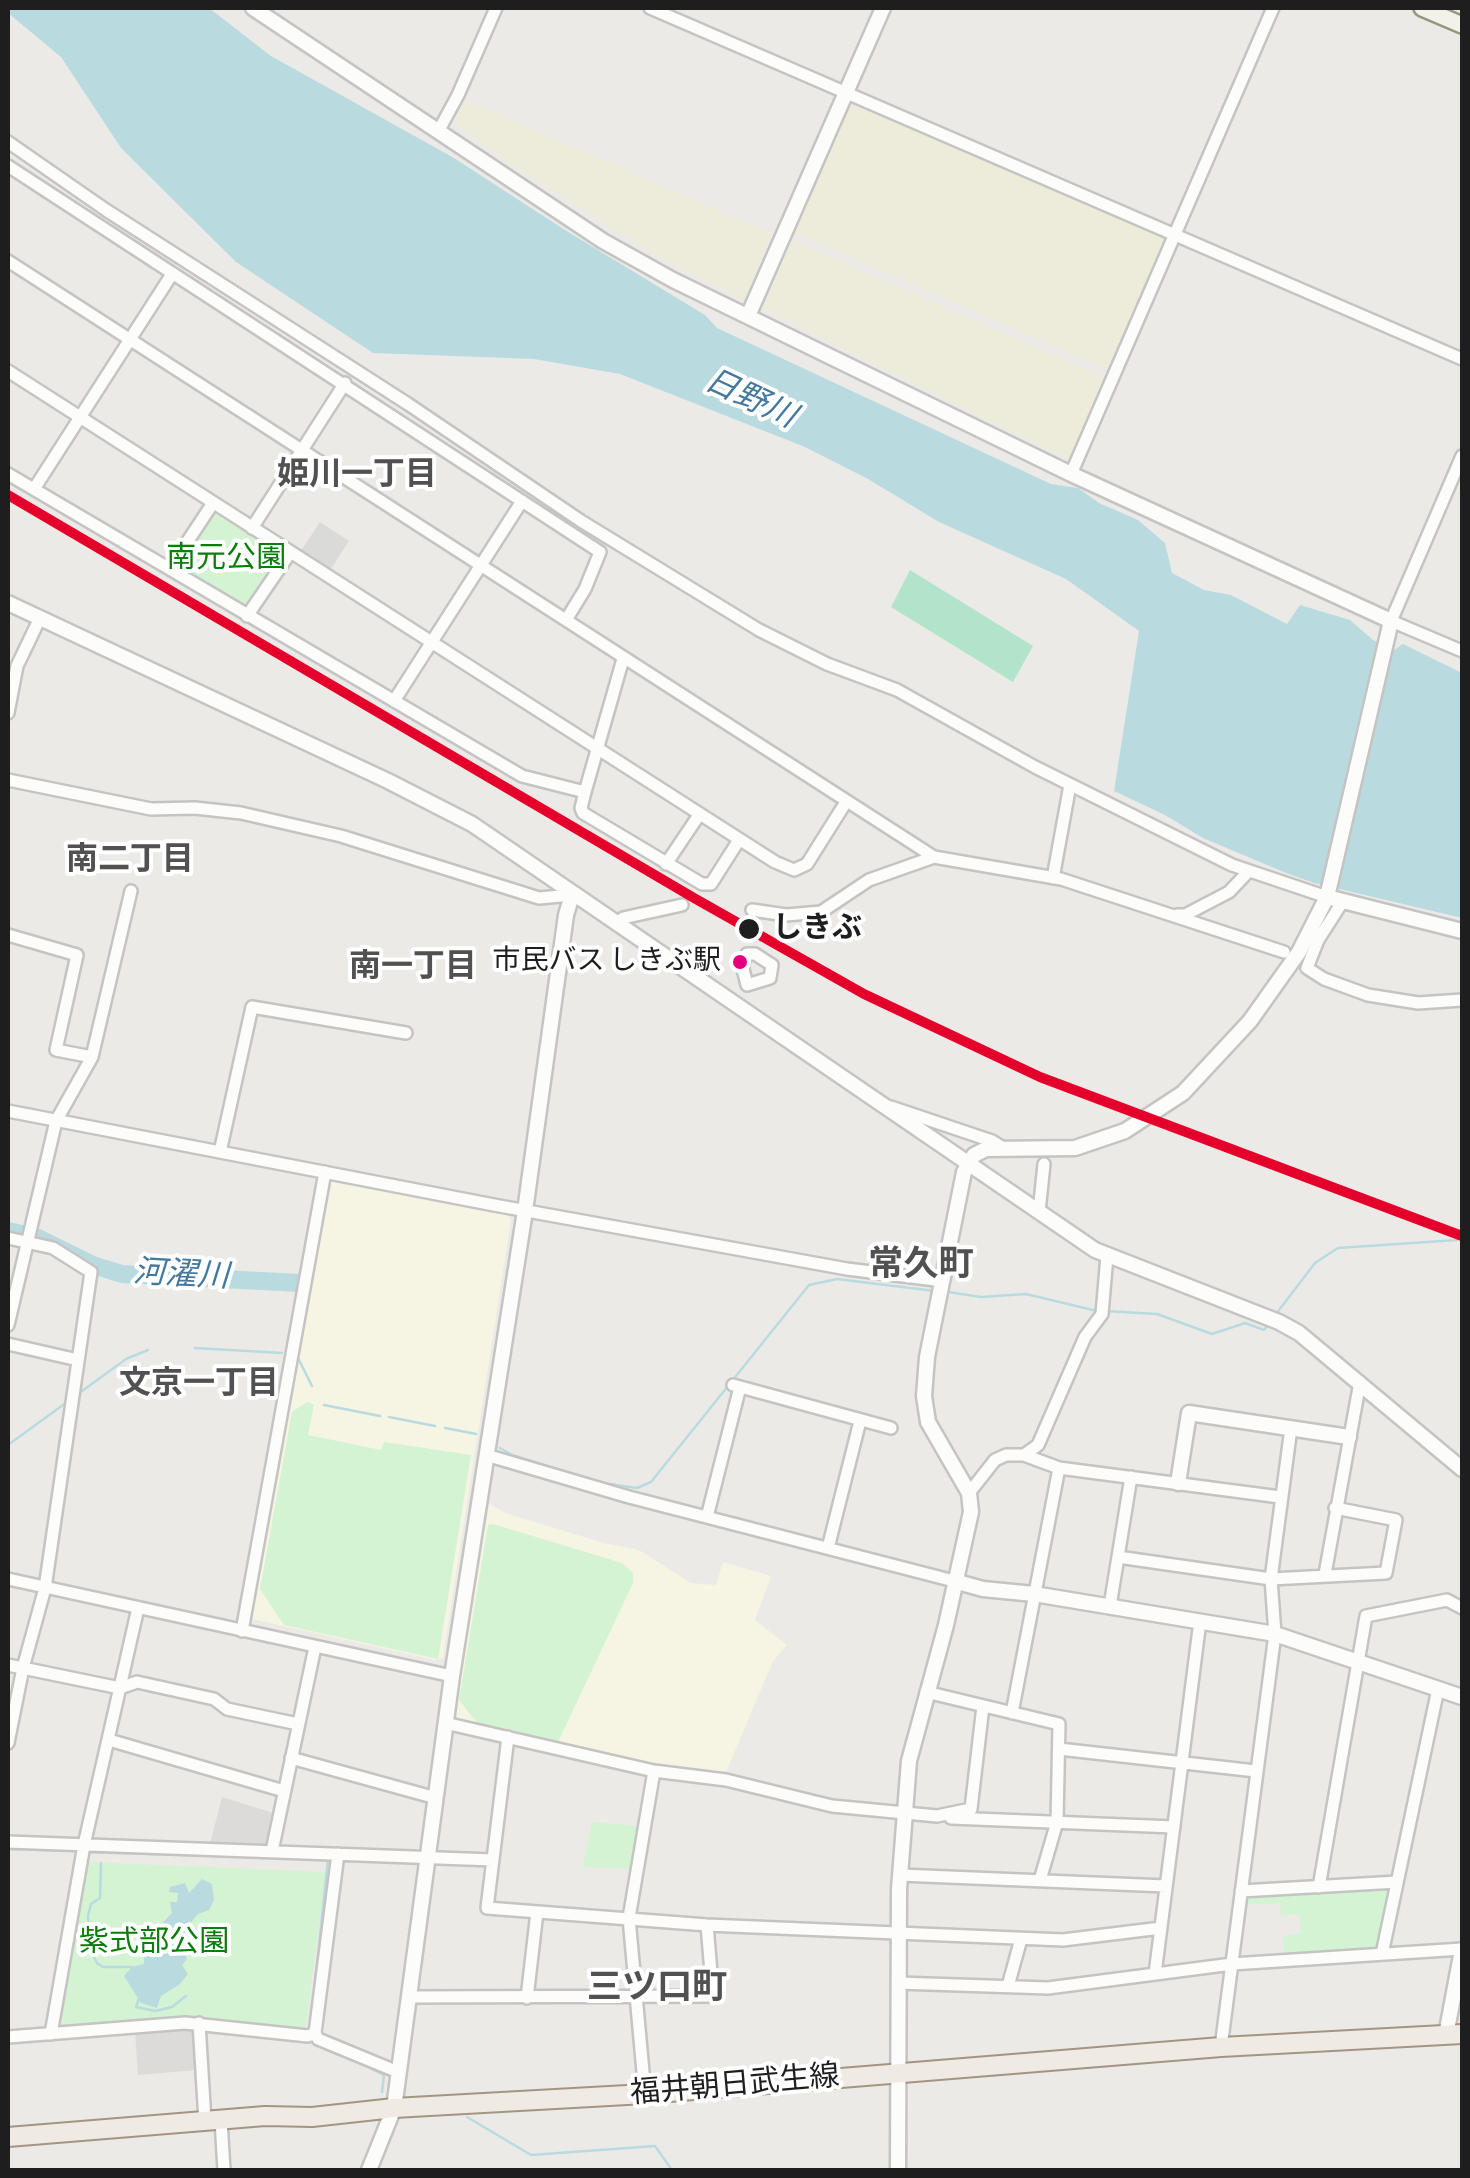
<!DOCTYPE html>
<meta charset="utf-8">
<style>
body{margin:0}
#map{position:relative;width:1470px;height:2178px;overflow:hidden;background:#eceae7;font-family:"Sofia Sans Condensed",sans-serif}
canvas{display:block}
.frame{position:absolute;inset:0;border:10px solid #1e1e1e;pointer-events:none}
</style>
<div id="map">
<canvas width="1470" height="2178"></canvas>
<div class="frame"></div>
</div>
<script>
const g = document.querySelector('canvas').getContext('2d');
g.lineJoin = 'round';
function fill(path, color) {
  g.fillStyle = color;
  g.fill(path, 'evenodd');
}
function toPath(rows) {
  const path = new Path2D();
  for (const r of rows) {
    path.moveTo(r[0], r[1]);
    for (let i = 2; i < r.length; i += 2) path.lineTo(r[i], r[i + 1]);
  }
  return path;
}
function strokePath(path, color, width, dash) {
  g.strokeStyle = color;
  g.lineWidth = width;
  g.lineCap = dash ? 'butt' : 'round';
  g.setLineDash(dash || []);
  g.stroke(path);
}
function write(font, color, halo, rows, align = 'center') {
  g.font = font + ' "Sofia Sans Condensed","Noto Sans JP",sans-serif';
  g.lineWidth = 8;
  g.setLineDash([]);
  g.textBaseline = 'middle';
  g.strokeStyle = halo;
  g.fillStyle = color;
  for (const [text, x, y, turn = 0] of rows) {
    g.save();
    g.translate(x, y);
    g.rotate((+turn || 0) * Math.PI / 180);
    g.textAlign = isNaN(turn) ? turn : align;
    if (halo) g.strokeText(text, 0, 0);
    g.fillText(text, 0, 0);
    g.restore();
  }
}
fill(toPath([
 [331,1179,506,1212,511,1220,443,1658,436,1660,252,1619,327,1182],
 [489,1504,508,1514,604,1543,639,1550,691,1583,716,1585,723,1562,771,1576,755,1620,787,1645,773,1661,727,1770,720,1774,651,1766,459,1721,455,1713]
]), '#f6f4e2');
fill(toPath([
 [320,522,349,541,328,573,299,554]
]), '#dadad8');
fill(toPath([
 [463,99,772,234,744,301,653,253,524,173,457,125,456,110],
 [850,100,1166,237,1108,370,794,232],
 [792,240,1104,378,1069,460,763,308]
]), '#edecda');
fill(toPath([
 [216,512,273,548,277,563,248,607,242,609,178,569,179,564],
 [307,1402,314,1404,308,1435,381,1450,384,1442,471,1455,438,1659,284,1625,260,1589,292,1412],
 [493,1524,622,1563,633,1573,633,1583,557,1744,478,1724,459,1700,488,1525],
 [592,1822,636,1826,639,1831,633,1869,583,1867],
 [85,1862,326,1872,305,2031,196,2016,62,2028,58,2024],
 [1392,1888,1379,1947,1284,1954,1283,1936,1301,1933,1299,1914,1281,1916,1280,1903,1243,1905,1244,1896]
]), '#d4f3d2');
fill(toPath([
 [910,570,1033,646,1013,682,891,607]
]), '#b1e4ca');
fill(toPath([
 [222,1797,273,1813,266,1843,262,1846,210,1844],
 [189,2028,195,2033,197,2070,138,2075,135,2032]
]), '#dcdbda');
fill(toPath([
 [8,8,209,8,271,56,454,158,565,230,705,315,717,328,1051,484,1078,488,1099,503,1138,520,1165,543,1172,573,1204,590,1231,595,1287,624,1300,605,1350,620,1373,640,1394,650,1403,644,1462,673,1462,918,1314,883,1286,873,1203,838,1165,815,1114,791,1139,631,1066,579,939,522,868,479,805,447,620,374,534,359,373,353,236,262,121,148,61,57,8,13],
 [202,1879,212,1884,214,1900,209,1910,198,1914,192,1921,191,1949,185,1953,187,1959,182,1965,188,1974,180,1984,161,1996,157,2008,141,2003,124,1976,132,1967,144,1964,144,1952,157,1939,156,1929,172,1913,170,1902,177,1902,178,1893,169,1892,170,1887,185,1883,189,1893]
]), '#b9dbe0');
strokePath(toPath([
 [948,1292,981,1297,1026,1294,1097,1311],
 [1105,1311,1157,1314,1212,1334,1245,1323,1264,1330,1268,1325],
 [1276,1314,1315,1263,1338,1248,1457,1240,1462,1236],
 [195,1348,282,1353],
 [297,1356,312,1386],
 [78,1394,126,1359,148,1350],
 [324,1405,380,1416],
 [389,1417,435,1426],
 [445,1428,476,1434],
 [8,1445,67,1402],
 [500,1448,512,1455,599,1482],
 [609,1484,637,1488,651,1482,809,1285,837,1279,935,1291],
 [8,1849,77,1851],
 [85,1852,282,1858],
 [101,1863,100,1898,91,1904,88,1916,91,1951,97,1963,103,1967,132,1967],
 [139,1999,136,2007,155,2011,172,2007,186,1996],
 [310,2032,328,1859,325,1859],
 [312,2040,384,2075,382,2092],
 [467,2117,531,2155,655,2146,672,2170]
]), '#b9dbe0', 2.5);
strokePath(toPath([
 [8,1231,36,1237,93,1265,122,1274,301,1283]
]), '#b9dbe0', 18);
const minor = toPath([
 [650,8,1462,359],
 [439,130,458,95,496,8],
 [8,142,106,210,408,404,581,521,759,630,827,664,897,690,1035,767,1232,865,1327,897],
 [8,166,600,552,585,589,566,620],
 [8,261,934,857,1061,879,1284,952],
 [8,371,775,862,794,870,807,864,846,802],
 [1462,456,1391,621,1462,651],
 [8,474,522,776,585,792],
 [1071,474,1273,8],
 [34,489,172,274],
 [252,528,345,383],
 [170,568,213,503],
 [247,616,290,553],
 [623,659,585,792,581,808,583,813,702,884,711,884,739,840],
 [394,701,522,501],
 [8,713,17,666,40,618],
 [8,780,151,809,195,808,241,813,341,836,539,898,572,895],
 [666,864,699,815],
 [1053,878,1070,785],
 [1343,901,1318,940,1307,968,1324,979,1368,995,1418,1003,1462,1000],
 [752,910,786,915,821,912,869,880,934,857],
 [1177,915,1185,915,1229,892,1248,872],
 [617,925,623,918,682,905],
 [8,935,77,955,56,1050,92,1057],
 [747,954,755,954,772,965,770,978,747,985,742,965,747,954],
 [891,1107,992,1141,1003,1148],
 [8,1111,494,1205,847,1269,943,1281],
 [220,1152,252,1007,406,1033],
 [1039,1212,1044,1164],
 [8,1238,53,1248,91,1272,45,1588,23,1668,8,1743],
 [8,1325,56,1121,92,1057,131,891],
 [8,1344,78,1360],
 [733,1385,891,1428],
 [486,1455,629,1497,954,1581],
 [1024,1455,1059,1468,1280,1497],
 [969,1493,995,1460,1006,1455,1024,1455,1038,1445,1085,1337,1102,1314,1107,1256],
 [707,1517,740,1387],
 [828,1548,860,1421],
 [1118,1557,1271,1579,1386,1573,1396,1520,1335,1508],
 [1325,1574,1360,1382],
 [8,1579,452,1676],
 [1110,1606,1131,1477],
 [242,1631,325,1172],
 [8,1665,120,1688,137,1682,214,1699,227,1709,298,1724],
 [926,1692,1059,1724,1057,1822,1040,1880],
 [1012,1713,1059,1468],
 [445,1723,654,1771,726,1780,832,1806,937,1816,971,1809,983,1706],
 [508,1737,487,1908,707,1925,1063,1940,1161,1928],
 [109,1740,284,1791],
 [1059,1749,1256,1771],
 [291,1758,436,1798],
 [951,1818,1174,1827],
 [8,1842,493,1860],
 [272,1851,315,1647],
 [900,1875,1166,1886],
 [1319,1887,1366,1616,1447,1600,1462,1608],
 [1241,1891,1397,1882],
 [1382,1954,1438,1689],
 [1155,1974,1200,1621],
 [898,1983,1048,1988,1232,1964,1462,1949],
 [1008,1986,1021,1939],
 [409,1997,713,1996,707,1925],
 [527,1998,537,1912],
 [199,2023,205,2121],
 [315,2033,338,1854],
 [315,2033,318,2039,398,2072],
 [51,2034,84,1845,138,1608],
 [8,2037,185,2023,308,2036,315,2033],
 [1221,2047,1275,1634,1271,1579,1291,1428],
 [645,2094,629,1918,654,1771],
 [221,2120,224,2170]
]);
const tertiary = toPath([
 [253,8,603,241,673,280,1071,474,1391,621,1327,897,1299,952,1250,1021,1183,1093,1125,1131,1075,1148,986,1149,974,1155,964,1172,927,1357,924,1396,928,1422,969,1493,971,1512,946,1625,909,1761,899,1889,898,2170],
 [748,316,883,8],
 [8,603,388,781,472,824,1095,1250,1279,1322,1299,1333,1462,1469],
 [1327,897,1462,931],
 [1178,1483,1189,1413,1349,1437],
 [954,1581,983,1589,1034,1594,1275,1634,1462,1697],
 [1446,2035,1462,1950],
 [369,2170,394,2108,452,1676,525,1211,566,915,572,895]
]);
const secondary = toPath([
 [1422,8,1462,25]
]);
const primary = toPath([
 [8,2137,265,2116,312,2117,394,2108,645,2094,1221,2047,1462,2034]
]);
strokePath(minor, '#c5c4c3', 16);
strokePath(tertiary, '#c5c4c3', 19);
strokePath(secondary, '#96967e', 20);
strokePath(primary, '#a39583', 22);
strokePath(minor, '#fcfcfb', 11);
strokePath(tertiary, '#fcfcfb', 14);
strokePath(secondary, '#f3f2ea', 15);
strokePath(primary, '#f0eae4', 18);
strokePath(toPath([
 [8,495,694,898,864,994,1040,1077,1462,1236]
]), '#e4002b', 10);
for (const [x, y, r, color] of [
 [749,929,12,"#1e1e1e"],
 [740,962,9,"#e5007d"]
]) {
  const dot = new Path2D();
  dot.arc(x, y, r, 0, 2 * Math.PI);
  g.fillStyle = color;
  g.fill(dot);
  strokePath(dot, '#fff', 4);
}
write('28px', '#1e1e1e', '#fff', [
 ["市民バス しきぶ駅",721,962]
], 'right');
write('30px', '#0b7d0a', '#fff', [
 ["南元公園",226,559],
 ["紫式部公園",154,1943]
]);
write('bold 30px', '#1e1e1e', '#fff', [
 ["しきぶ",772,929]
], 'left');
write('30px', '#1e1e1e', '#fff', [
 ["福井朝日武生線",735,2086,-5]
]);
write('italic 32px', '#43799e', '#fff', [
 ["日野川",750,400,25],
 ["河濯川",181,1276,3]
]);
write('bold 32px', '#515151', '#fff', [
 ["姫川一丁目",357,476],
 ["南二丁目",130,861],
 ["南一丁目",413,968],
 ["文京一丁目",199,1385]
]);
write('bold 35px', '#515151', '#fff', [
 ["常久町",921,1266],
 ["三ツ口町",657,1989]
]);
</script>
